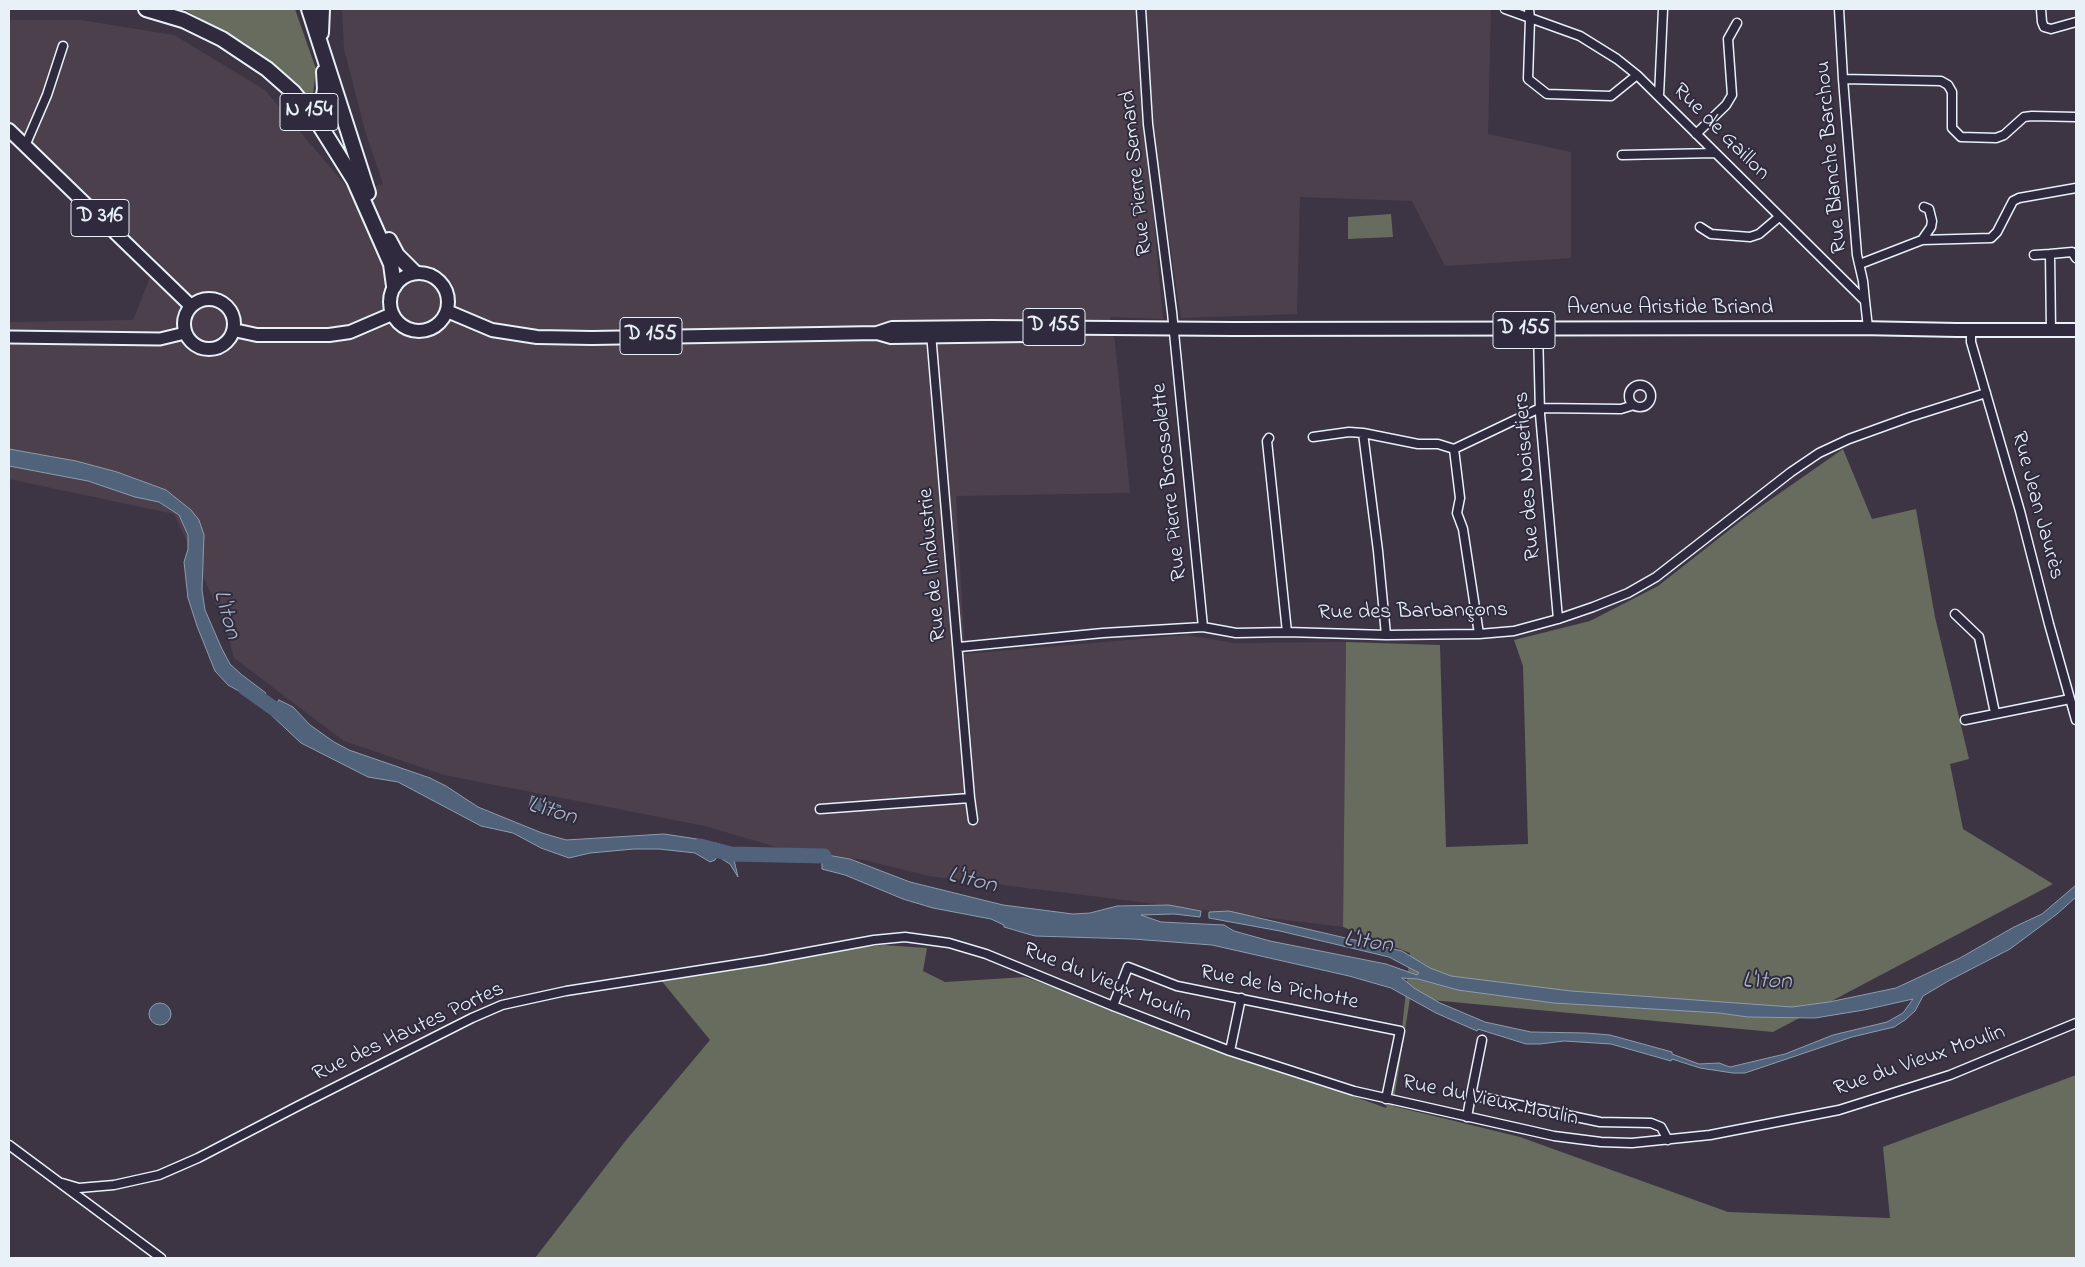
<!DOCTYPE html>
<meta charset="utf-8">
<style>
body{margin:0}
#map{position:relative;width:2085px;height:1267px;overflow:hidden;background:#3d3444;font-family:"Indie Flower",sans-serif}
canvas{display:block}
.frame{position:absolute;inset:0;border:10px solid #e8f1f8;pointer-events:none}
</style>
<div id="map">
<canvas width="2085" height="1267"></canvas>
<div class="frame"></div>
</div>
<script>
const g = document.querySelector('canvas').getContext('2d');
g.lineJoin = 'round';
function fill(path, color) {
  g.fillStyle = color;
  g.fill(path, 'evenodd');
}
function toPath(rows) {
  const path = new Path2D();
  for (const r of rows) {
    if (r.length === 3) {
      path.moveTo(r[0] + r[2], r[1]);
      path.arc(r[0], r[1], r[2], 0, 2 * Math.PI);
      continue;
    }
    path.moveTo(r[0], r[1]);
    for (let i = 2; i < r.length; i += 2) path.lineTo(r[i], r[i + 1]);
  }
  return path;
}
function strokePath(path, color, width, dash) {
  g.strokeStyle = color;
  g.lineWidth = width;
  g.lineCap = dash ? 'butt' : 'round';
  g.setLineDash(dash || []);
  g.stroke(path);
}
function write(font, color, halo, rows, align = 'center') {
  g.font = font + ' "Indie Flower",sans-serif';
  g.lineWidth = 4;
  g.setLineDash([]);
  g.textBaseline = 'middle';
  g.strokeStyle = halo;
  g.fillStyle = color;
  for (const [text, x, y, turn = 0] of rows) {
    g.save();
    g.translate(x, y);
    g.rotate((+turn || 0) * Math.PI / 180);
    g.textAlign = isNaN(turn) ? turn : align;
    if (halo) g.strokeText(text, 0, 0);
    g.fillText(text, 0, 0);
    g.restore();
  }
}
fill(toPath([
 [342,9,1491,9,1488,134,1571,152,1571,258,1445,266,1412,201,1300,197,1297,314,1181,318,1163,199,1152,199,1163,319,1110,317,1115,342,1130,493,956,496,965,654,1186,635,1235,643,1346,642,1343,927,929,876,864,860,783,849,705,826,444,775,344,741,234,658,225,624,174,514,9,479,9,322,133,320,151,275,161,264,56,169,9,122,9,20,81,20,174,35,265,90,351,192,383,184,366,134,344,49]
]), '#4d404d');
fill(toPath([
 [183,9,295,9,316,69,312,103,245,43],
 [1391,214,1393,237,1348,239,1348,217],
 [1843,449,1872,519,1916,509,1935,617,1969,759,1950,764,1963,829,2053,884,1773,1032,1410,998,1393,1106,1520,1137,1728,1212,1890,1218,1883,1147,2076,1075,2076,1258,535,1258,627,1139,710,1040,660,979,755,965,825,952,883,945,927,948,923,971,945,982,1025,977,1386,1108,1401,1038,1410,953,1343,927,1346,642,1440,645,1446,847,1528,844,1523,666,1514,640,1590,621,1658,586,1747,516]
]), '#686c5e');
const water = toPath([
 [9,449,76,461,117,472,166,490,191,510,199,520,204,535,202,590,205,610,222,649,230,664,242,675,266,693,259,702,228,685,215,671,197,626,188,598,184,562,188,549,188,535,179,515,159,502,135,497,88,481,9,466,9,449],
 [279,700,293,707,310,725,334,742,349,750,430,778,446,786,478,807,542,833,566,840,664,834,697,839,720,844,719,852,720,853,725,852,731,847,738,877,730,864,717,856,715,860,710,862,695,853,659,849,634,849,590,853,569,858,541,848,513,833,481,826,398,782,368,777,301,743,269,713,279,700],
 [532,796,561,806,557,816,529,807,532,796],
 [804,851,850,859,910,882,1003,905,1073,914,1090,913,1117,906,1169,905,1201,911,1200,917,1174,914,1141,915,1161,922,1224,925,1234,931,1270,941,1386,964,1417,975,1419,973,1389,957,1280,931,1209,918,1209,912,1229,911,1402,951,1430,968,1451,976,1571,991,1792,1007,1829,1002,1896,988,1960,958,2014,927,2042,914,2076,885,2076,897,2057,914,2010,949,1950,980,1923,996,1915,1011,1905,1020,1894,1027,1852,1037,1745,1073,1733,1073,1700,1068,1672,1059,1671,1061,1611,1044,1564,1041,1540,1044,1526,1044,1478,1029,1477,1031,1436,1013,1391,988,1349,976,1212,945,1133,939,1035,936,1004,927,1004,925,991,919,933,908,903,899,845,875,822,869,822,861,804,859,804,851],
 [1402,978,1418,979,1458,990,1554,1003,1719,1013,1748,1017,1815,1018,1864,1010,1913,999,1903,1013,1887,1022,1833,1035,1785,1054,1730,1067,1719,1063,1699,1064,1672,1054,1672,1052,1610,1035,1586,1033,1531,1032,1485,1022,1440,1003,1414,988,1402,978],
 [160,1014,11]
]);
fill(water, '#50637b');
strokePath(water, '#8d9cad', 1);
strokePath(toPath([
 [245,688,290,720],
 [700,846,731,854,824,856]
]), '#50637b', 15);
const street = toPath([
 [1141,9,1148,124,1172,312,1203,627],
 [1505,9,1580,36,1617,59,1637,75,1865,301,1868,328],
 [1529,9,1530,19,1528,79,1547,94,1611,96,1637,75],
 [1839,9,1843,79,1857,255,1863,281,1865,301],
 [2041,9,2042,22,2044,27,2051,29,2076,22],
 [1843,79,1941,81,1948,85,1952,92,1952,128,1961,137,1996,138,2004,135,2024,117,2032,116,2076,117],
 [1659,96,1663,9],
 [1696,134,1726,105,1732,95,1728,39,1737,23],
 [25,146,47,95,63,46],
 [1622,155,1715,153],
 [1700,227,1711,234,1750,237,1759,234,1779,217],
 [1922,240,1931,227,1932,221,1929,209,1924,207],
 [2050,254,2072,252,2076,258],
 [2034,255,2050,254,2051,330],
 [1860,264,1922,240,1991,238,1997,232,2013,201,2019,198,2076,188],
 [1538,329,1540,414,1558,619],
 [1971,331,1971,342,2020,511,2049,624,2076,720],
 [1640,396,11],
 [1363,433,1378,551,1386,635],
 [1313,437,1349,432,1363,433,1418,444,1438,444,1454,449,1540,408,1621,409,1634,405],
 [1269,438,1267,441,1287,632],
 [1454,449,1460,498,1457,513,1463,529,1479,634],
 [1955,614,1979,637,1995,713],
 [959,647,1103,633,1203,627,1236,633,1287,632,1386,635,1479,634,1514,631,1558,619,1593,607,1628,593,1656,577,1791,472,1819,453,1849,439,1910,417,1986,393],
 [1965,720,2070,699],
 [970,798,973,820],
 [820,809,970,798,931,333],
 [1113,1006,1128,967,1177,986,1400,1031,1386,1099],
 [1230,1051,1241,998],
 [1471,1095,1482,1040],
 [1467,1117,1471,1095,1600,1122,1651,1123,1661,1127,1668,1140],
 [9,1145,161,1258],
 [62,1183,79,1188,114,1185,159,1175,198,1158,298,1106,472,1018,502,1005,566,991,765,960,874,940,905,937,949,943,986,954,1113,1006,1230,1051,1354,1091,1554,1136,1601,1142,1632,1143,1710,1135,1839,1110,1950,1075,2076,1023]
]);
const secondary = toPath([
 [9,337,160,339,185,333]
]);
const primary = toPath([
 [9,130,191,306],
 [419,302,29],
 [209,324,25],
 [447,311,492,330,537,337,592,338,877,333,891,337,1027,335],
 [234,330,257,335,329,335,350,332,392,314],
 [877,333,892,328,990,327,1233,329,1860,328,1957,330,2076,330]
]);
const highway = toPath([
 [146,9,183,20,222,39,267,69,293,92,319,124,354,180,391,264,394,286],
 [309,9,368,193],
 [321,33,322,9],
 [319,124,325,89,324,72],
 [389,240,397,255,414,272]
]);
strokePath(street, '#e8f1f8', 11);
strokePath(secondary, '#e8f1f8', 15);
strokePath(primary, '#e8f1f8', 16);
strokePath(highway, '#e8f1f8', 18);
strokePath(street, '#2f2a3d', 8);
strokePath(secondary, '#2f2a3d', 11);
strokePath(primary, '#2f2a3d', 12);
strokePath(highway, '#2f2a3d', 14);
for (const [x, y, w] of [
 [309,112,58],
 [100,218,58],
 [1054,327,62],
 [1524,330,62],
 [651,336,62]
]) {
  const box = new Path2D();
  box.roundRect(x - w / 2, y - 18.5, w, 37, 4);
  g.fillStyle = '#2f2a3d';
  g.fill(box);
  strokePath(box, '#e8f1f8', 1);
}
write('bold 21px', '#e8f1f8', null, [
 ["N 154",309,112],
 ["D 316",100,218],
 ["D 155",1054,327],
 ["D 155",1524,330],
 ["D 155",651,336]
]);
write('22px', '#e8f1f8', '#2f2a3d', [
 ["Rue de Gaillon",1720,133,45],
 ["Rue Blanche Barchou",1833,157,-95],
 ["Rue Pierre Semard",1138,173,-96],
 ["Avenue Aristide Briand",1670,309],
 ["Rue des Noisetiers",1529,476,-94],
 ["Rue Pierre Brossolette",1171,482,-96],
 ["Rue Jean Jaurès",2036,506,75],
 ["Rue de l'Industrie",934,565,-95],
 ["Rue des Barbançons",1413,613,-1],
 ["Rue du Vieux Moulin",1107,984,22],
 ["Rue de la Pichotte",1279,989,11],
 ["Rue des Hautes Portes",409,1033,-25],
 ["Rue du Vieux Moulin",1920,1062,-19],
 ["Rue du Vieux Moulin",1490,1102,12]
]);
write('italic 24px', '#abb8c6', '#2f2a3d', [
 ["L'Iton",225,615,74],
 ["L'Iton",552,813,16],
 ["L'Iton",972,882,14],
 ["L'Iton",1368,944,8],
 ["L'Iton",1767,983,1]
]);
</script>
